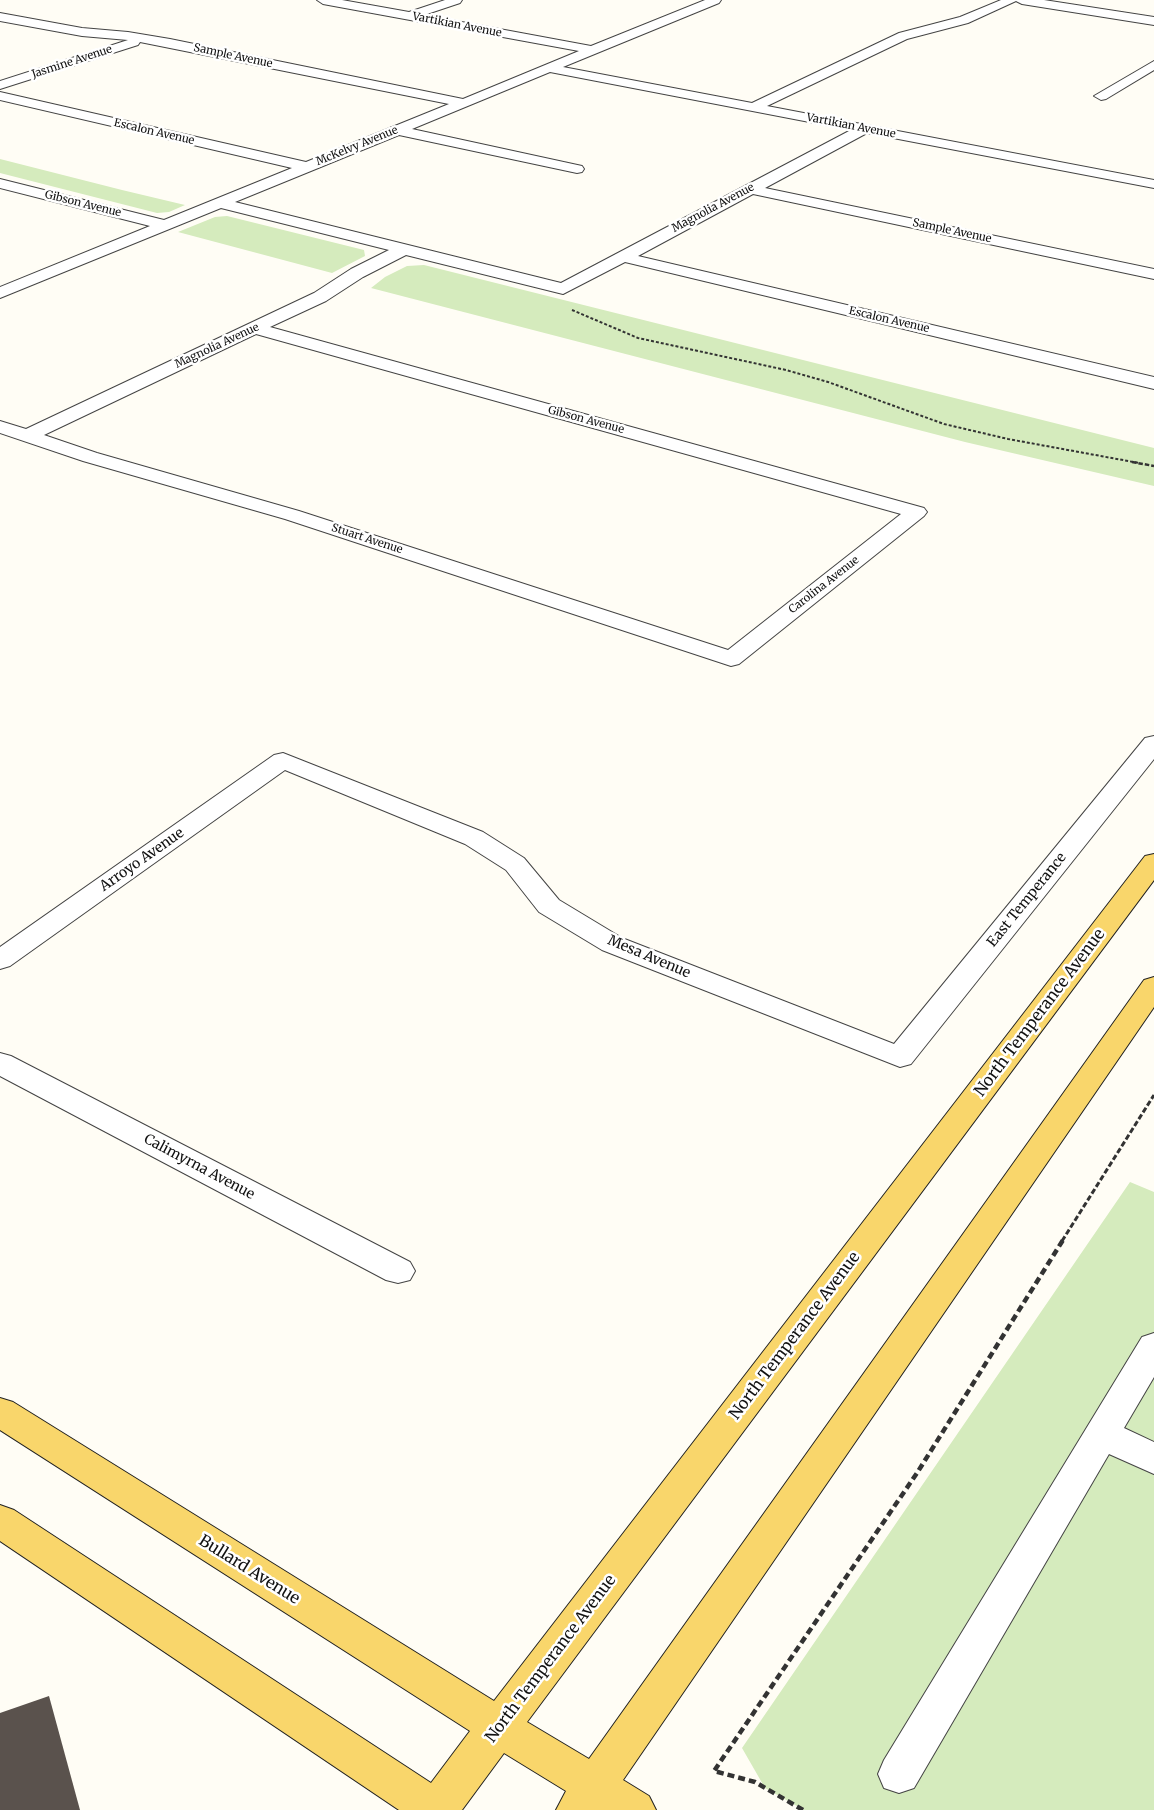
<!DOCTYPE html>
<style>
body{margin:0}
canvas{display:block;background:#fffdf5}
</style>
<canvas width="1154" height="1810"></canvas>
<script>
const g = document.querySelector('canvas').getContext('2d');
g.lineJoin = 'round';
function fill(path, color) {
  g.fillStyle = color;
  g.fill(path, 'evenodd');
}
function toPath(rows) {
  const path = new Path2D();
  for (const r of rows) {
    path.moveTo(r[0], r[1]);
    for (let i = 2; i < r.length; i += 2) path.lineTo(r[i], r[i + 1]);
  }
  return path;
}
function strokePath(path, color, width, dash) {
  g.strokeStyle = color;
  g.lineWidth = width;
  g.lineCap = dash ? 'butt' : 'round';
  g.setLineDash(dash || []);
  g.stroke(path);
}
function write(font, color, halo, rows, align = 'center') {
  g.font = font + ' Merriweather,serif';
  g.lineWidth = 5;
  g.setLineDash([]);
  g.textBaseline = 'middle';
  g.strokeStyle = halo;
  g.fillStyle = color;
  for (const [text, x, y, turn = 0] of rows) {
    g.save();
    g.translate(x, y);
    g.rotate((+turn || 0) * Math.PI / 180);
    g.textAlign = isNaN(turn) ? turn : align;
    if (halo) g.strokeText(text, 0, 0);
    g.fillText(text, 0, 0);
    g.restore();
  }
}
fill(toPath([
 [0,159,122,190,185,205,169,212,157,213,0,173],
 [227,216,364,250,365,256,332,273,178,232,215,217],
 [424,265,1154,448,1154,486,965,442,371,288,385,277,407,266],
 [1130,1182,1154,1192,1154,1810,804,1810,765,1788,742,1748]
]), '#d5ebbd');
fill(toPath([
 [49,1696,80,1810,0,1810,0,1713]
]), '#5a524d');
const minor = toPath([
 [317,0,342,0,409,12,445,0,462,0,460,3,424,15,591,46,705,0,721,0,719,3,563,67,752,103,899,33,960,17,1001,0,1044,0,1154,17,1154,25,1022,4,1016,1,968,23,907,39,767,106,1154,180,1154,188,867,133,765,188,1154,269,1154,279,753,194,638,256,1154,377,1154,389,625,262,563,294,406,255,363,277,326,301,270,327,924,508,927,512,924,516,739,664,731,666,285,519,83,461,0,433,0,421,26,429,314,293,351,269,389,250,221,208,0,298,0,287,150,226,0,188,0,179,164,220,292,168,0,100,0,92,306,162,449,104,140,42,138,45,0,89,0,81,128,40,82,36,0,21,0,13,82,28,128,32,170,39,463,99,579,51,323,4,317,0],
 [550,72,851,130,561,283,235,202,399,135,577,173,582,172,584,169,582,166,412,129,550,72],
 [256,334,901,514,728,650,299,511,97,453,44,435,256,334],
 [1154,61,1154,70,1106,99,1101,100,1094,96,1154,61],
 [1154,736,1154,759,911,1064,900,1067,602,950,539,912,506,870,465,844,285,770,10,966,0,969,0,947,274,755,283,753,483,832,524,858,559,900,622,938,894,1044,1145,738,1154,736],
 [0,1053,11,1056,410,1262,415,1271,410,1280,398,1283,386,1280,0,1076,0,1053],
 [1154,1333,1154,1377,1124,1428,1154,1442,1154,1474,1109,1454,914,1788,899,1793,884,1788,878,1774,884,1760,1142,1337,1154,1333]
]);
const major = toPath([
 [1154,854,1154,880,527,1722,589,1759,1144,980,1154,977,1154,1007,623,1780,649,1796,656,1810,556,1810,566,1791,504,1753,462,1810,399,1810,0,1541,0,1505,14,1510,431,1783,470,1731,0,1430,0,1398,13,1402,494,1701,1145,856,1154,854]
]);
strokePath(minor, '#444', 2);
strokePath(major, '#222', 2);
strokePath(toPath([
 [572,310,638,338,786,370,828,382,944,424,1008,439,1139,463]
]), '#333', 2, [3, 2]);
strokePath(toPath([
 [1132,462,1154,466]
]), '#333', 2.5, [4.5, 2]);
strokePath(toPath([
 [1062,1241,1154,1095]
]), '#333', 3, [5.5, 2.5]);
strokePath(toPath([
 [803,1810,755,1782,714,1771,917,1473,1063,1240]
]), '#333', 4.5, [7, 4]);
fill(minor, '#fff');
fill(major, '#f9d66b');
write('11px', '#111', '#fff', [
 ["Vartikian Avenue",457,25,11],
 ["Sample Avenue",233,56,12],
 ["Jasmine Avenue",72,62,-18],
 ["Vartikian Avenue",851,126,11],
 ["Escalon Avenue",154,132,13],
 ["McKelvy Avenue",357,146,-22],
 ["Gibson Avenue",83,204,14],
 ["Magnolia Avenue",713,208,-28],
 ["Sample Avenue",952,231,12],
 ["Escalon Avenue",889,320,13],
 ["Magnolia Avenue",217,346,-25],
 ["Gibson Avenue",586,420,15],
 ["Stuart Avenue",367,539,18],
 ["Carolina Avenue",824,585,-38]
]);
write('14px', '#111', '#fff', [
 ["Arroyo Avenue",142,860,-35],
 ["East Temperance",1027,900,-51],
 ["Mesa Avenue",649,957,23],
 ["Calimyrna Avenue",199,1167,28]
]);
write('16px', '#111', '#fff', [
 ["North Temperance Avenue",1040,1013,-53],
 ["North Temperance Avenue",795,1336,-53],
 ["Bullard Avenue",249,1570,32],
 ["North Temperance Avenue",551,1659,-53]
]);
</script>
